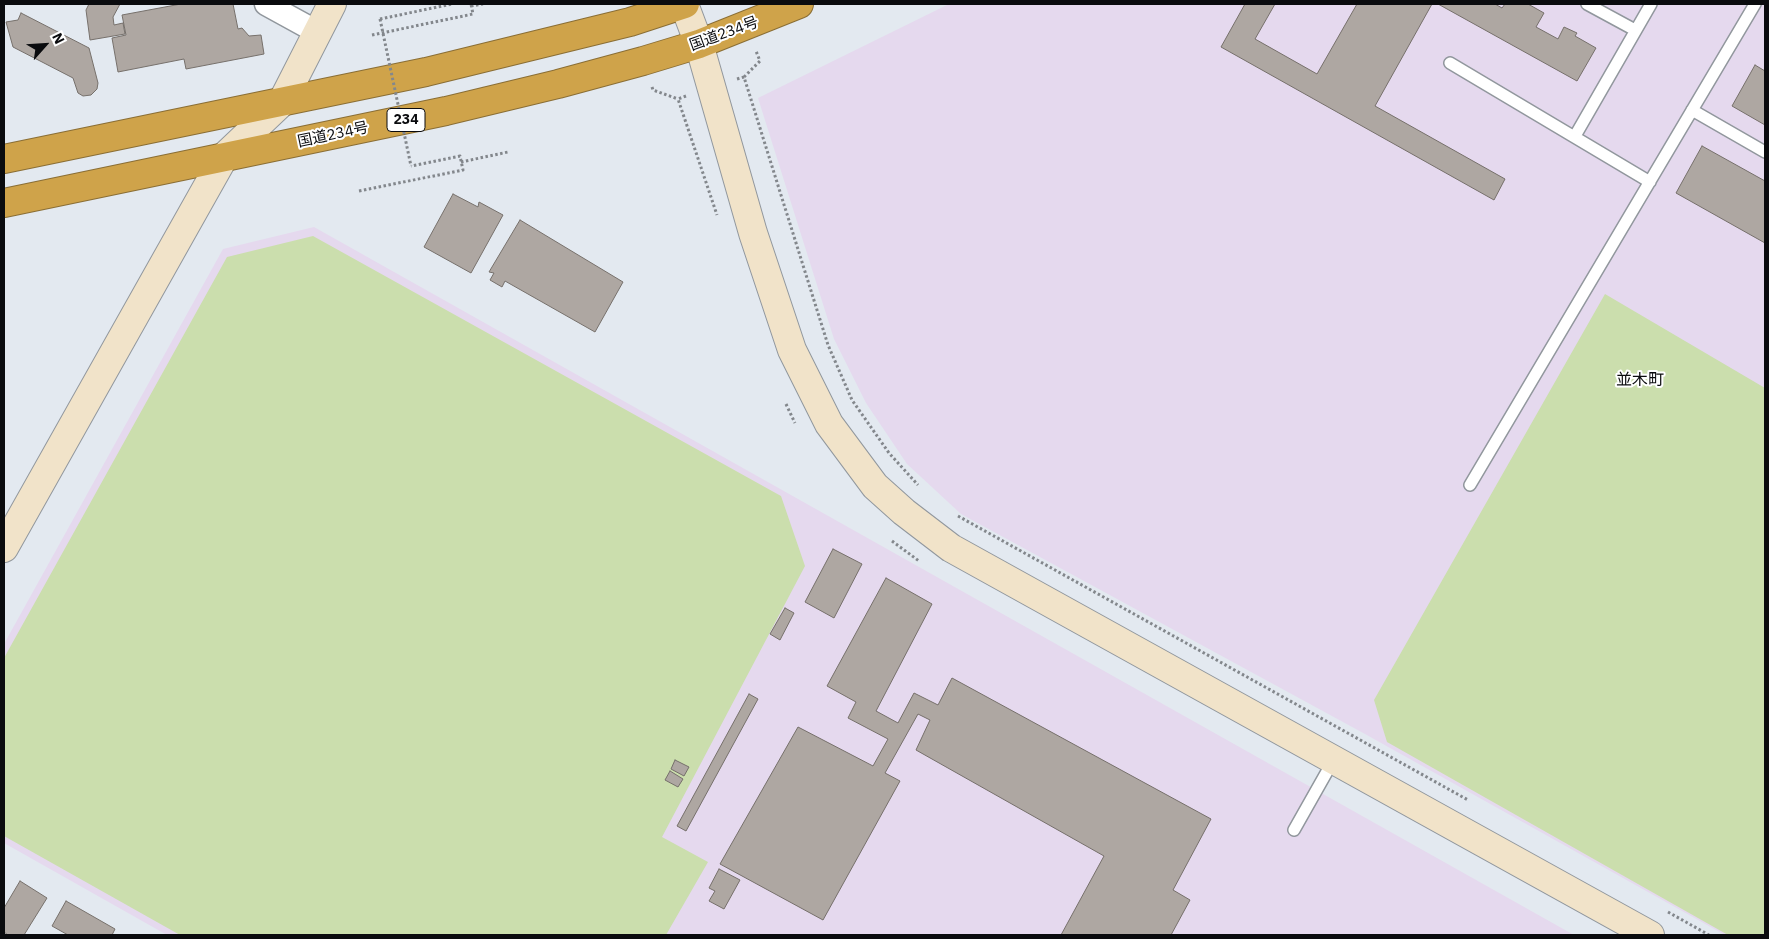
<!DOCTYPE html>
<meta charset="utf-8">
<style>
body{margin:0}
#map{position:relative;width:1769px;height:939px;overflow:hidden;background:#e3e9f0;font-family:"IBM Plex Sans",sans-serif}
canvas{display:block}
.frame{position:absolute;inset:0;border:5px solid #0a0b0e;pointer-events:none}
.north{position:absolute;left:20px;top:20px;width:50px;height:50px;-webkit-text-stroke:4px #fff;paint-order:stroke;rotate:64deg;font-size:14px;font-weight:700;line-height:20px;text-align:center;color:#0a0b0e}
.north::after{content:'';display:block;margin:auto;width:18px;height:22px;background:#0a0b0e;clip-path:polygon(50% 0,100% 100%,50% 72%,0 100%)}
</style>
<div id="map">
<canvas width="1769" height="939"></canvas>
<div class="frame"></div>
<div class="north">N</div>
</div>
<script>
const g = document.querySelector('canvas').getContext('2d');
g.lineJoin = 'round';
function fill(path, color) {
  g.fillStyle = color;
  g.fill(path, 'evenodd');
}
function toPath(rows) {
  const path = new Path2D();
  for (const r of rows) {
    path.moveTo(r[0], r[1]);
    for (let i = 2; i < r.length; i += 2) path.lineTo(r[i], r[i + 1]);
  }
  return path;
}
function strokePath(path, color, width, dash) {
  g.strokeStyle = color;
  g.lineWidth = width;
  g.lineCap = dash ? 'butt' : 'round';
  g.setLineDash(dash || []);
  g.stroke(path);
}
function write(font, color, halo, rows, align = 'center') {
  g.font = font + ' "IBM Plex Sans","Noto Sans JP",sans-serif';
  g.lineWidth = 4;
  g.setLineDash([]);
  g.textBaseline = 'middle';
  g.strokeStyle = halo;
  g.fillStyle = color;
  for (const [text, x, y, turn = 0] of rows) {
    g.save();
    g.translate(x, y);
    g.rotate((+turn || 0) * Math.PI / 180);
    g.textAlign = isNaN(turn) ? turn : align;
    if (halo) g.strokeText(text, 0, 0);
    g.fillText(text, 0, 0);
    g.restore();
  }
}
fill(toPath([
 [949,4,1765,4,1765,935,1725,935,1365,734,961,514,907,464,866,403,834,339,758,98],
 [314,227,1574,935,167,935,4,843,4,644,223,249]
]), '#e5d9ee');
fill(toPath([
 [313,236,781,496,805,566,662,837,708,862,666,935,180,935,4,836,4,658,227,257],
 [1605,294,1765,388,1765,935,1728,935,1387,742,1374,700]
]), '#cbdead');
const building = toPath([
 [89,4,120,4,113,17,114,25,123,23,125,34,90,40,86,10,89,4],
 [181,4,233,4,238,29,242,28,249,36,261,35,264,54,186,69,184,59,118,72,112,38,126,35,122,15,181,4],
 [1245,4,1275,4,1255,39,1317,74,1357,4,1432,4,1375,106,1505,179,1494,200,1221,47,1245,4],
 [1438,4,1495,4,1502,8,1505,4,1528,4,1544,13,1536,27,1558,39,1564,27,1577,33,1575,36,1596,48,1577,81,1438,4],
 [21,13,89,48,98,83,97,89,91,95,83,96,78,93,73,78,13,47,6,22,18,20,21,13],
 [1755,65,1765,71,1765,125,1732,106,1755,65],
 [1702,146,1765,181,1765,243,1676,193,1702,146],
 [453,194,478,207,479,202,503,215,471,273,424,247,453,194],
 [520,220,623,282,595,332,505,281,502,287,490,280,494,273,489,272,520,220],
 [833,549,862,564,834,618,805,602,833,549],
 [886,578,932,604,876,711,898,723,914,693,938,705,952,678,1211,819,1173,890,1190,900,1171,935,1061,935,1104,856,916,750,930,720,918,714,885,773,900,781,823,920,720,864,798,727,873,766,888,739,848,718,856,702,827,686,886,578],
 [785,608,794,613,780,640,770,634,785,608],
 [749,694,758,699,686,831,677,826,749,694],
 [675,760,689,767,684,776,671,769,675,760],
 [670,771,683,779,678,787,665,780,670,771],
 [719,869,740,880,724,909,709,901,715,891,709,888,719,869],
 [20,881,47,898,24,935,8,935,4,932,4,908,20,881],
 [66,901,115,929,112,935,68,935,52,926,66,901]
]);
fill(building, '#aea7a2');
strokePath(building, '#76706b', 1);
const lane = toPath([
 [1587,4,1635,30],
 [1450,63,1650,182],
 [1692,110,1765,152],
 [1575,136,1651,4],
 [1470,485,1755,4],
 [1294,830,1333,761]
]);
const street = toPath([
 [266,4,317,32]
]);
const secondary = toPath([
 [684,4,699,44,753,233,792,350,829,424,875,486,904,512,951,548,1650,935],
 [4,548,224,157,282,102,332,4]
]);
const highway = toPath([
 [4,159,426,72,630,22,685,4],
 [4,203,446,111,558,84,643,61,699,44,799,4]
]);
strokePath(lane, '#91979d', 14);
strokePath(street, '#91979d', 25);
strokePath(secondary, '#91979d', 30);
strokePath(highway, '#8a6e35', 30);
strokePath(toPath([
 [471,6,483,4],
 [380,19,452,4],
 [372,35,473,14,471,4],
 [744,77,760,61,756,51],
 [737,79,744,77,828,345,852,400,889,453,918,485],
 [652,87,653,90,678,99],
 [686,96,678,99,717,215],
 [461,162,508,152],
 [359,191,463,170,460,156,411,166],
 [786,404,795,423],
 [958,516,1468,800],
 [892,541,919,561],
 [1668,912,1709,935]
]), '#83878c', 3, [2.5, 2.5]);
strokePath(lane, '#fff', 11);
strokePath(street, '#fff', 22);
strokePath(secondary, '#f1e3c9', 28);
strokePath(highway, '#cfa34a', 28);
strokePath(toPath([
 [380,19,411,166]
]), '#83878c', 3, [2.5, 2.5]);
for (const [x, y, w] of [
 [406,120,38]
]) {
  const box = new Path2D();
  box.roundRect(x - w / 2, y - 11.5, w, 23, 4);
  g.fillStyle = '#fff';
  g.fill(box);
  strokePath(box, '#0a0b0e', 1);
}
write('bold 14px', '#0a0b0e', null, [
 ["234",406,120]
]);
write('15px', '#0a0b0e', '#fff', [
 ["国道234号",724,34,-20],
 ["国道234号",333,135,-12]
]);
write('16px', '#0a0b0e', '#fff', [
 ["並木町",1640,380]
]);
</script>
